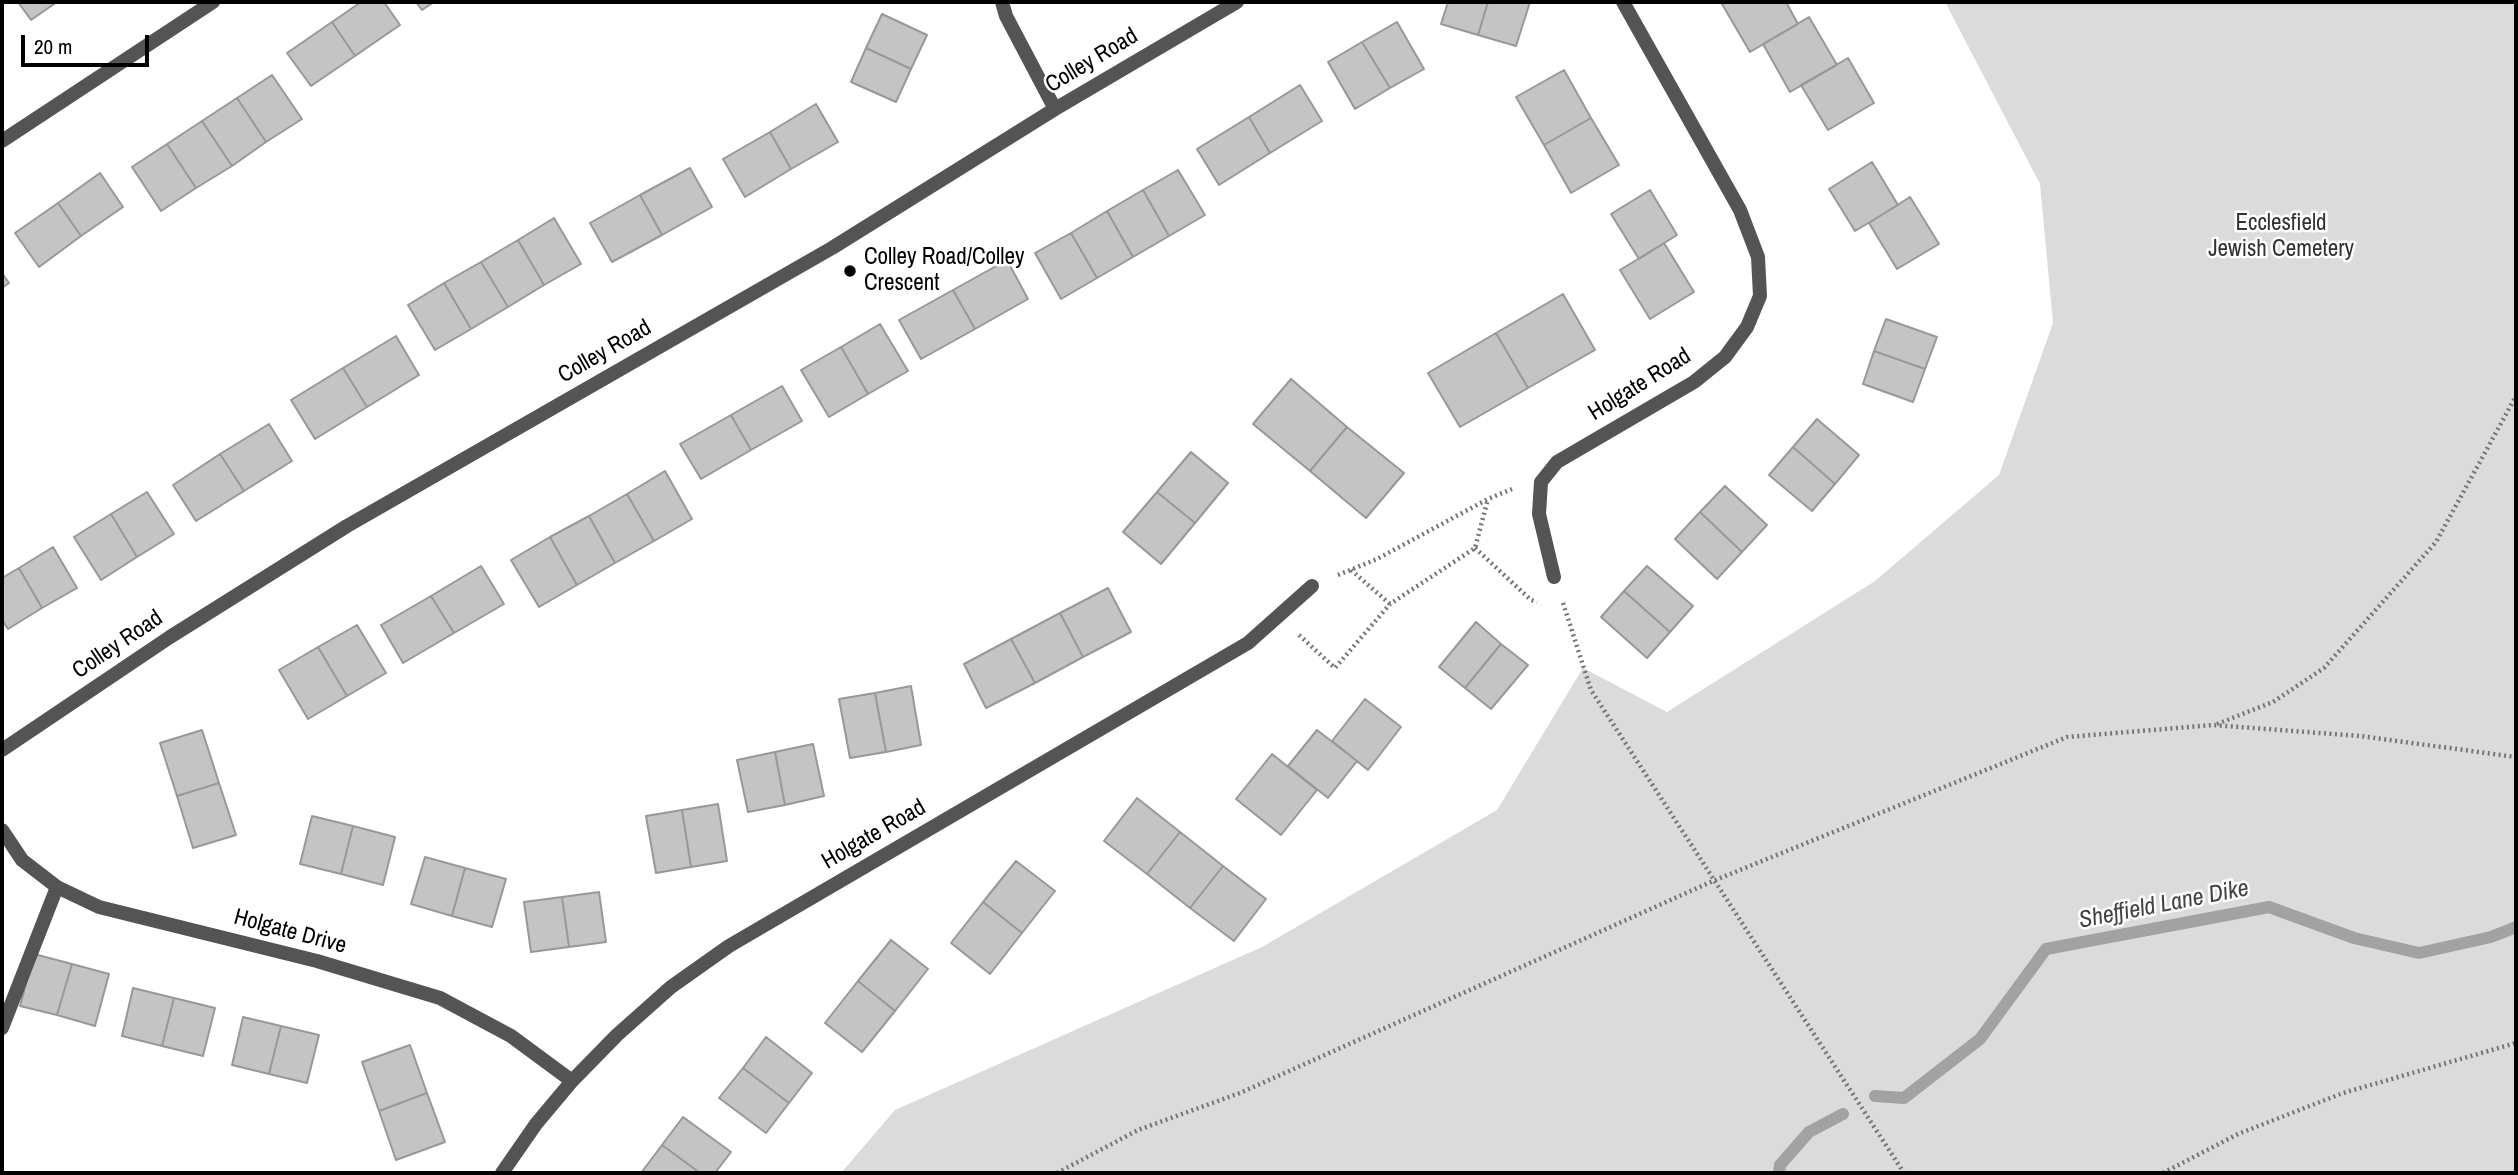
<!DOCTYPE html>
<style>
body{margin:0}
#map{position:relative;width:2518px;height:1175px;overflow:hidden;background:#fff;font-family:"Archivo Narrow",sans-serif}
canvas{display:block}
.frame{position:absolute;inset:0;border:4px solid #000;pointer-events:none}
.scale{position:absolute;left:21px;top:35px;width:128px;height:32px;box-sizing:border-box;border:4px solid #000;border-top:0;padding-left:9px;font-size:21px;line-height:24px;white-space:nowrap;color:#000;-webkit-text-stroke:5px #fff;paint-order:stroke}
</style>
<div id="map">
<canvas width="2518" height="1175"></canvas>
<div class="frame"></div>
<div class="scale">20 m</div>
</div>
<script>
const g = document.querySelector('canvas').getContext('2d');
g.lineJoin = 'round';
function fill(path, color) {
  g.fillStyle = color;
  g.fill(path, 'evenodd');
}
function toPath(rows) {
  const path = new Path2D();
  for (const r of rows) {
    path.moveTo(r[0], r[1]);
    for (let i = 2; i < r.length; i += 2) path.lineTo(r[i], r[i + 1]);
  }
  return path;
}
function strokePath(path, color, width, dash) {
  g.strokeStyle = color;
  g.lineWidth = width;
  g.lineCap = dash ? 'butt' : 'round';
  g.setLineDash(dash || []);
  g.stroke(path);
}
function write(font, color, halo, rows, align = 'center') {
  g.font = font + ' "Archivo Narrow",sans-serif';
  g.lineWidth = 5;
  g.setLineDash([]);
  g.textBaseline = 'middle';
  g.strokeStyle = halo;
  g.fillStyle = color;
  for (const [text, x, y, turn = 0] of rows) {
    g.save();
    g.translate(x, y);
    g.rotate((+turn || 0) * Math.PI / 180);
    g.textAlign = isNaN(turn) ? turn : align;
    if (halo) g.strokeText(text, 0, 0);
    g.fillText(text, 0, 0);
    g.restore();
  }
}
fill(toPath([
 [1945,2,2516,2,2516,1173,841,1173,895,1110,1262,947,1497,810,1583,668,1667,712,1875,581,1999,475,2053,323,2040,184]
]), '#dbdbdb');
strokePath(toPath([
 [1875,1096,1904,1098,1980,1039,2046,949,2269,907,2354,938,2419,953,2491,937,2516,927],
 [1779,1173,1780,1165,1809,1132,1843,1114]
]), '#a2a2a2', 12);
const building = toPath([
 [18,2,57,2,31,20,18,2],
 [361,2,384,2,400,25,355,56,332,22,361,2],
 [416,2,434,2,422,10,416,2],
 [1448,2,1488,2,1478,35,1441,24,1448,2],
 [1488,2,1530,2,1516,46,1478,35,1488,2],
 [1727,2,1786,2,1798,24,1750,52,1722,4,1727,2],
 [882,14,927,35,911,69,866,48,882,14],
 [1809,17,1837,65,1790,92,1763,44,1809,17],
 [332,22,355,56,311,86,287,53,332,22],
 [1397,22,1424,69,1390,88,1362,42,1397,22],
 [1362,42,1390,88,1355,109,1328,62,1362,42],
 [866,48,911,69,896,102,851,82,866,48],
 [1848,58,1874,103,1828,130,1801,85,1848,58],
 [1564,70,1591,118,1544,145,1516,97,1564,70],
 [272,75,302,119,266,142,237,98,272,75],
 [1300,85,1322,121,1270,153,1249,117,1300,85],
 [237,98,266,142,232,166,202,121,237,98],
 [816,104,838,142,791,169,770,132,816,104],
 [1249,117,1270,153,1219,185,1197,149,1249,117],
 [1591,118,1619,165,1571,193,1544,145,1591,118],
 [202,121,232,166,196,188,167,144,202,121],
 [770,132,791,169,745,197,723,159,770,132],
 [167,144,196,188,161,211,132,167,167,144],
 [1872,162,1898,205,1855,231,1829,189,1872,162],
 [690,168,712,207,662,235,640,195,690,168],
 [1178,170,1205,215,1169,236,1143,190,1178,170],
 [100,173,123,207,81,236,58,203,100,173],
 [1143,190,1169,236,1133,257,1107,211,1143,190],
 [1650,190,1677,235,1639,259,1611,214,1650,190],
 [640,195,662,235,612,262,590,223,640,195],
 [1910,197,1939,244,1897,269,1869,223,1910,197],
 [58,203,81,236,39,267,15,233,58,203],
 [1107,211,1133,257,1097,278,1071,233,1107,211],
 [554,218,581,264,544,285,518,240,554,218],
 [1071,233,1097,278,1061,299,1035,253,1071,233],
 [518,240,544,285,508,307,481,262,518,240],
 [1664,243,1694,292,1650,319,1620,270,1664,243],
 [1007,260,1028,299,975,329,953,290,1007,260],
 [481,262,508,307,471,329,444,283,481,262],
 [2,273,9,283,2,288,2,273],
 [444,283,471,329,435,350,408,305,444,283],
 [953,290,975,329,921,359,899,320,953,290],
 [1563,294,1595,350,1528,388,1496,333,1563,294],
 [1886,319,1937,337,1925,369,1874,351,1886,319],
 [880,324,908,371,868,394,841,347,880,324],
 [1496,333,1528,388,1460,427,1428,373,1496,333],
 [396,336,419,375,367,407,343,368,396,336],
 [841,347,868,394,829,417,801,370,841,347],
 [1874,351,1925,369,1913,402,1863,384,1874,351],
 [343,368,367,407,315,439,291,400,343,368],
 [1291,379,1347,427,1310,471,1253,424,1291,379],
 [782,386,802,421,751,450,731,415,782,386],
 [731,415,751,450,701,479,680,444,731,415],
 [1817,419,1859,455,1835,484,1793,447,1817,419],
 [269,424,292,461,244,491,220,454,269,424],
 [1347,427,1404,473,1366,518,1310,471,1347,427],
 [1793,447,1835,484,1812,511,1769,475,1793,447],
 [1191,452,1228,483,1195,523,1157,492,1191,452],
 [220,454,244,491,196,521,173,485,220,454],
 [665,471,692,519,654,541,627,494,665,471],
 [1725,486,1767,525,1742,552,1700,512,1725,486],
 [147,492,174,534,137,557,111,514,147,492],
 [1157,492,1195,523,1161,564,1123,532,1157,492],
 [627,494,654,541,615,563,589,516,627,494],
 [1700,512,1742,552,1717,579,1675,539,1700,512],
 [111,514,137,557,101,580,74,537,111,514],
 [589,516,615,563,577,585,550,537,589,516],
 [550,537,577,585,539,607,511,560,550,537],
 [53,547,77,588,42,608,19,568,53,547],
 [481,566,504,604,454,633,431,596,481,566],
 [1647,566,1693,606,1670,632,1624,591,1647,566],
 [19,568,42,608,8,629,2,620,2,578,19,568],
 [1108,588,1131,632,1083,657,1060,613,1108,588],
 [1624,591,1670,632,1647,658,1601,617,1624,591],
 [431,596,454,633,403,663,381,625,431,596],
 [1060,613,1083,657,1035,683,1011,639,1060,613],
 [1476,622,1501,644,1465,688,1439,667,1476,622],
 [357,625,386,673,347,696,318,647,357,625],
 [1011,639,1035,683,986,708,964,664,1011,639],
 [1501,644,1528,665,1491,709,1465,688,1501,644],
 [318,647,347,696,308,719,279,670,318,647],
 [911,686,921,745,886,752,875,693,911,686],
 [875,693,886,752,850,758,839,699,875,693],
 [1365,699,1401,727,1368,770,1332,741,1365,699],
 [202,730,219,783,177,796,160,743,202,730],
 [1317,730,1357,761,1328,798,1288,766,1317,730],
 [813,744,824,796,785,805,775,752,813,744],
 [775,752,785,805,748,812,737,760,775,752],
 [1272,754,1317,790,1281,835,1236,799,1272,754],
 [219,783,236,835,193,848,177,796,219,783],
 [1137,798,1180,832,1147,874,1104,841,1137,798],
 [718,804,727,861,691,867,682,810,718,804],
 [682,810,691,867,656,873,646,816,682,810],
 [312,816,353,826,341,874,300,864,312,816],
 [353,826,395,837,383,885,341,874,353,826],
 [1180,832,1223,866,1190,908,1147,874,1180,832],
 [425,857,465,868,452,916,411,904,425,857],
 [1016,861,1055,891,1022,933,983,902,1016,861],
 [1223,866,1266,899,1234,941,1190,908,1223,866],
 [465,868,506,879,492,927,452,916,465,868],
 [599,892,606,942,569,947,562,897,599,892],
 [562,897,569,947,531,952,524,902,562,897],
 [983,902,1022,933,990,974,951,943,983,902],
 [891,940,928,969,895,1011,858,981,891,940],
 [34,954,72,964,57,1015,20,1006,34,954],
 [72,964,109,974,95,1026,57,1015,72,964],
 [858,981,895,1011,862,1052,825,1023,858,981],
 [133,988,174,998,162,1046,122,1036,133,988],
 [174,998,215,1008,203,1056,162,1046,174,998],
 [243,1017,281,1026,269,1074,232,1065,243,1017],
 [281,1026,319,1035,307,1083,269,1074,281,1026],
 [766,1037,812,1073,789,1103,743,1068,766,1037],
 [410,1045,427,1093,379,1111,362,1062,410,1045],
 [743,1068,789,1103,766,1133,719,1098,743,1068],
 [427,1093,445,1142,396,1160,379,1111,427,1093],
 [683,1117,731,1152,715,1173,700,1173,662,1145,683,1117],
 [662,1145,700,1173,641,1173,662,1145]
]);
fill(building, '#c4c4c4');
strokePath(building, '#989898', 2);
strokePath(toPath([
 [1475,548,1531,600,1537,602],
 [1351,570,1390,604],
 [1338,575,1377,559,1488,499,1512,489],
 [1563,603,1591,690,1904,1173],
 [1299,635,1335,668,1390,604,1475,548,1488,499],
 [2217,724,2273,702,2324,668,2436,542,2516,396],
 [1057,1173,1138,1130,1240,1093,1713,881,2067,737,2213,725,2360,736,2516,757],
 [2163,1173,2238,1134,2343,1093,2516,1043]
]), '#767676', 4.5, [2, 3.5]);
strokePath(toPath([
 [2,1028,57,887]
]), '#545454', 14);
strokePath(toPath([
 [1002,2,1006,16,1055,109],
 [2,141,213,2],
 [1554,577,1539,514,1541,482,1557,462,1694,382,1725,357,1747,327,1760,296,1758,257,1740,210,1623,2],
 [2,750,170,637,347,526,832,248,1055,109,1237,2],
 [2,830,22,860,57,887,99,907,317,961,440,998,511,1036,572,1081],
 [502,1173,536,1124,572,1081,617,1035,671,987,729,946,1248,643,1312,586]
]), '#545454', 14);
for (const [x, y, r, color] of [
 [850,271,7,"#000"]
]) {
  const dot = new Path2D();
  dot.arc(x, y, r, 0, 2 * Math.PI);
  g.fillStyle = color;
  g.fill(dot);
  strokePath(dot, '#fff', 2.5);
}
write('23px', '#000', '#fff', [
 ["Colley Road",1092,61,-31],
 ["Colley Road",605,352,-30],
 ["Holgate Road",1640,385,-32],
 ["Colley Road",118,645,-34],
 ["Holgate Road",874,835,-30],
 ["Holgate Drive",290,932,15]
]);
write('23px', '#323232', '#fff', [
 ["Ecclesfield",2281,224],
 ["Jewish Cemetery",2281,250]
]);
write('23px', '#000', '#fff', [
 ["Colley Road/Colley",864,258],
 ["Crescent",864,284]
], 'left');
write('italic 24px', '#434343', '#fff', [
 ["Sheffield Lane Dike",2164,905,-11]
]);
</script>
